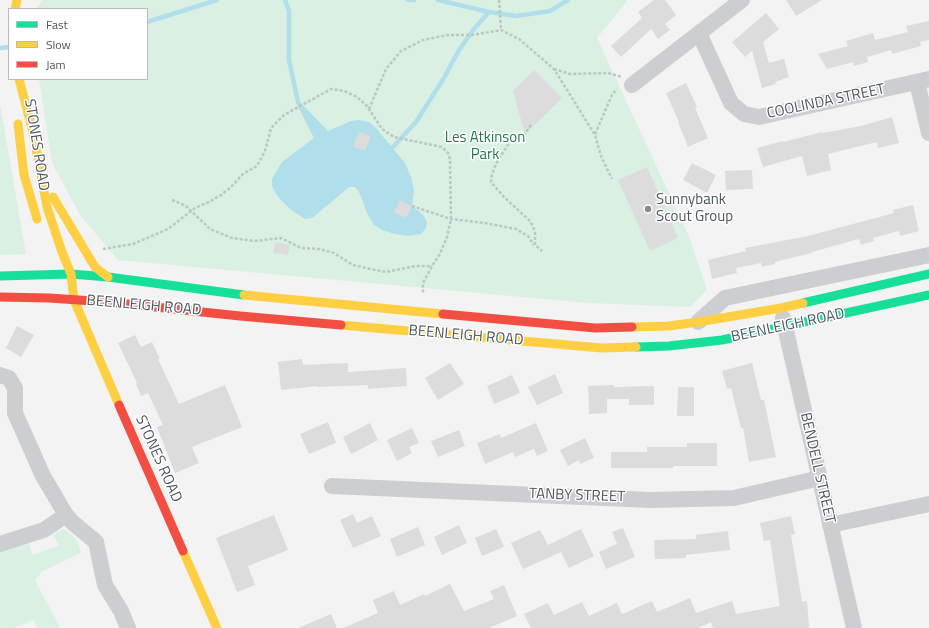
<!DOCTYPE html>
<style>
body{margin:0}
#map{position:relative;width:929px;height:628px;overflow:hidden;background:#f3f3f3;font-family:"Titillium Web",sans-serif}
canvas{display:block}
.legend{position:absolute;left:8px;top:8px;width:140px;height:72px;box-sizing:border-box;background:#fff;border:1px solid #b7bbbf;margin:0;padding:5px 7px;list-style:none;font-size:12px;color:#4b555e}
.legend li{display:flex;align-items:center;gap:8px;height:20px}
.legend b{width:20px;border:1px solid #b7bbbf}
</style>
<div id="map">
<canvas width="929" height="628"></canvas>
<ul class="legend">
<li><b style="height:5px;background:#16e098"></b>Fast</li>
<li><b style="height:5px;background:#ffcf43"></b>Slow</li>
<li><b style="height:5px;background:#f24e42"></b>Jam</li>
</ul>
</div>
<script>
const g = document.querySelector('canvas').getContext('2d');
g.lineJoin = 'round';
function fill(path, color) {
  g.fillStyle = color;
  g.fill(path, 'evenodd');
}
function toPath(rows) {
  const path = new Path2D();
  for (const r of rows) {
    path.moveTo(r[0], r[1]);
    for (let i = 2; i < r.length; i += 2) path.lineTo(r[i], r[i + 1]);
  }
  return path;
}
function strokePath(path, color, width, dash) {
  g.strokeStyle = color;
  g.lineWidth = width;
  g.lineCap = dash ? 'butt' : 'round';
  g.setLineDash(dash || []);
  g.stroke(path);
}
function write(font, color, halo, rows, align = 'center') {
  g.font = font + ' "Titillium Web",sans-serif';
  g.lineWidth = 3;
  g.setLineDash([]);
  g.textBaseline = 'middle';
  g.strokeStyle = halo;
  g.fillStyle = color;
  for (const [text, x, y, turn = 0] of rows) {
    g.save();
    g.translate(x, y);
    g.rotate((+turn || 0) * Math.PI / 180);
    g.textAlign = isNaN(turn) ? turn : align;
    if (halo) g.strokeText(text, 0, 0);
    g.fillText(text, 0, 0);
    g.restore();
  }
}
fill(toPath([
 [43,0,628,0,597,38,688,234,707,290,690,307,588,303,118,260,80,215,52,163,39,79,147,79,147,9,36,9],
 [0,104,26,254,0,255],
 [64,529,77,540,81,553,43,571,35,580,60,628,38,628,33,620,14,628,0,628,0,551,11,547,29,544,33,555,59,545,53,535]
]), '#daf0e2');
fill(toPath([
 [299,101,328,131,351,121,359,120,369,122,376,128,405,163,411,177,414,190,412,206,423,215,427,222,426,228,421,234,408,236,395,234,382,230,374,225,367,213,360,194,357,189,354,187,349,187,317,214,312,218,305,219,290,209,282,201,276,194,272,186,272,179,282,162,314,138,296,103]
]), '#b1deeb');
strokePath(toPath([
 [285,0,289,11,289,60,298,102],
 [408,0,414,0],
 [438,0,489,12,516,16,550,11,568,0],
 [147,22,217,0],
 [0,48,9,47],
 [393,147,416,122,444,78,459,50,474,29,489,12]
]), '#b1deeb', 4.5);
fill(toPath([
 [654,0,665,0,676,15,665,24,670,30,658,39,651,29,621,57,611,46,642,18,638,12],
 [786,0,822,0,796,16],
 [766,13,779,29,763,42,769,63,784,59,789,77,775,82,776,84,762,88,752,51,745,57,732,42],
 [929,21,929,40,920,42,921,46,892,54,891,50,867,57,868,62,854,66,853,62,827,69,818,54,848,46,846,41,873,33,875,40,908,32,906,26],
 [534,70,562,98,525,134,513,91],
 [686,83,697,107,695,108,708,138,688,147,678,122,679,122,666,93],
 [892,117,899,143,878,148,877,142,828,154,831,170,807,176,802,156,763,167,757,148,783,141,783,142,822,132,823,133,861,126],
 [359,132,371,136,365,151,353,146],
 [692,163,716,175,707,193,683,180],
 [647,167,678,238,650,251,618,180],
 [752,170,753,189,726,190,725,171],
 [400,200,412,206,406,218,394,212],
 [913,205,919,231,900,236,899,231,873,238,874,241,861,245,859,239,812,252,812,253,775,262,775,264,762,267,761,263,736,268,737,273,712,279,708,260,746,251,745,248,808,236,894,213,893,210],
 [275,242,290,245,288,255,273,253],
 [17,326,34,335,21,357,6,348],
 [135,335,141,347,152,342,160,359,158,359,179,404,225,385,242,427,192,447,199,463,175,473,157,427,163,425,148,393,141,396,136,384,137,383,118,343],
 [302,359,303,365,348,363,348,372,406,368,407,386,368,389,368,385,317,387,317,386,281,390,278,362],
 [450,363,464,384,438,400,425,378],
 [752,363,761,400,764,400,776,457,749,462,743,428,741,428,731,388,727,389,722,371],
 [555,374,563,393,537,405,528,387],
 [512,375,520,393,494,404,487,386],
 [614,385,614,387,654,386,654,405,629,405,629,399,607,399,607,413,589,414,588,386],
 [678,387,694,387,694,416,677,416],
 [328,422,336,443,309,454,300,434],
 [370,423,378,440,351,454,343,437],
 [536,423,548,451,537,456,534,449,515,457,513,452,485,464,477,443,500,434,501,438],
 [412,428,419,443,409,447,412,453,397,461,387,440],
 [459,430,465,446,438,457,431,441],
 [585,438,594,458,580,464,579,460,568,466,560,450],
 [687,443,717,443,717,466,673,466,673,468,611,468,611,452,647,452,647,447,687,447],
 [353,514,357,523,372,516,381,536,353,548,340,520],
 [274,515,288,550,248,566,255,585,237,592,216,538],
 [791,516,795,534,791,535,802,602,807,601,809,628,713,628,711,622,698,628,531,628,524,614,548,603,554,615,582,602,589,616,617,603,622,614,652,601,657,612,690,598,696,613,732,601,736,614,780,606,770,540,764,541,760,523],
 [459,525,467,543,442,555,434,537],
 [418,527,425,545,397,557,390,539],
 [623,528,635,557,606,569,599,552,617,544,612,532],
 [496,529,504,547,482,556,475,538],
 [581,529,594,556,569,568,561,552,523,569,511,543,540,530,548,545],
 [728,531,730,550,686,555,686,558,655,559,654,540,696,539,696,535],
 [450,584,464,611,494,599,490,591,504,585,517,616,489,628,343,628,378,613,373,600,394,591,400,605,424,594,425,596],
 [331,614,337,628,298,628]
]), '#dcdcdd');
strokePath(toPath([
 [499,0,501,29],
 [554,69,570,74,608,73,622,77],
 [369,109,386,69,401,51,423,40,448,35,472,35,501,30,519,39,554,69,595,135,601,156,612,179],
 [531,125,525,134,509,143,496,164,492,174,491,182,504,197,531,222,535,232,535,245,542,251],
 [595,134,612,95,617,89],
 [172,200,186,206,210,229,232,238,255,241,281,238,301,248,319,249,334,253,353,265,370,269,386,272,416,266,432,266],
 [412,206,451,219,485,223,516,229,528,236,534,245],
 [103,249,133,244,168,229,195,208,209,202,221,195,231,187,243,174,257,166,265,151,271,128,284,115,331,89,344,91,357,97,367,106,382,129,394,137,442,147,448,153,450,159,451,219,447,237,440,254,432,266,423,283,423,294]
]), '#bcc6c3', 2.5, [3, 2]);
strokePath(toPath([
 [699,33,731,103,744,114,759,117,929,79],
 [917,82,929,133],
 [632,85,742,0],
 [783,318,854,628],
 [698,322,725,298,929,255],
 [0,375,9,378,15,388,15,413,43,476,66,515],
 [332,486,650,500,734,498,820,478],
 [830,525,929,504],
 [0,544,44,530,66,515,72,522,96,542,105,585,121,611,128,628]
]), '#cdced0', 16);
strokePath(toPath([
 [0,276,71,274,108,277,244,295],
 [803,303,929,274],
 [636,347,669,346,722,340,929,295]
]), '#16e098', 9);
strokePath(toPath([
 [15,9,17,0],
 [19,79,33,132,47,207,62,252,71,274,74,300,119,405],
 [18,124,24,175,37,219],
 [53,197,95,267,108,277],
 [244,295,443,314],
 [341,325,602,348,636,347],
 [632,327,669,326,698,322,781,308,803,303],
 [183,551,217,628]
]), '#ffcf43', 9);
strokePath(toPath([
 [0,297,49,298,108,302,240,316,341,325],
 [443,314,595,328,632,327],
 [119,405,183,551]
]), '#f24e42', 9);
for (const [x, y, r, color] of [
 [648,209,4,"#868c92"]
]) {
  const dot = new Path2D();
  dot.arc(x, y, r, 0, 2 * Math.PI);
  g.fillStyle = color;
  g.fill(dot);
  strokePath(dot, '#fff', 1.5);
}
write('15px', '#4b555e', '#fff', [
 ["COOLINDA STREET",826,102,-12],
 ["STONES ROAD",36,145,81],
 ["BEENLEIGH ROAD",144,306,5],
 ["BEENLEIGH ROAD",788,326,-12],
 ["BEENLEIGH ROAD",466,336,5],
 ["STONES ROAD",158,459,66],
 ["BENDELL STREET",817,468,77],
 ["TANBY STREET",577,496,2]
]);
write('15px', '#1f7d4e', '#fff', [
 ["Les Atkinson",485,138],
 ["Park",485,155]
]);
write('15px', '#4b555e', '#fff', [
 ["Sunnybank",656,200],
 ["Scout Group",656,217]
], 'left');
</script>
